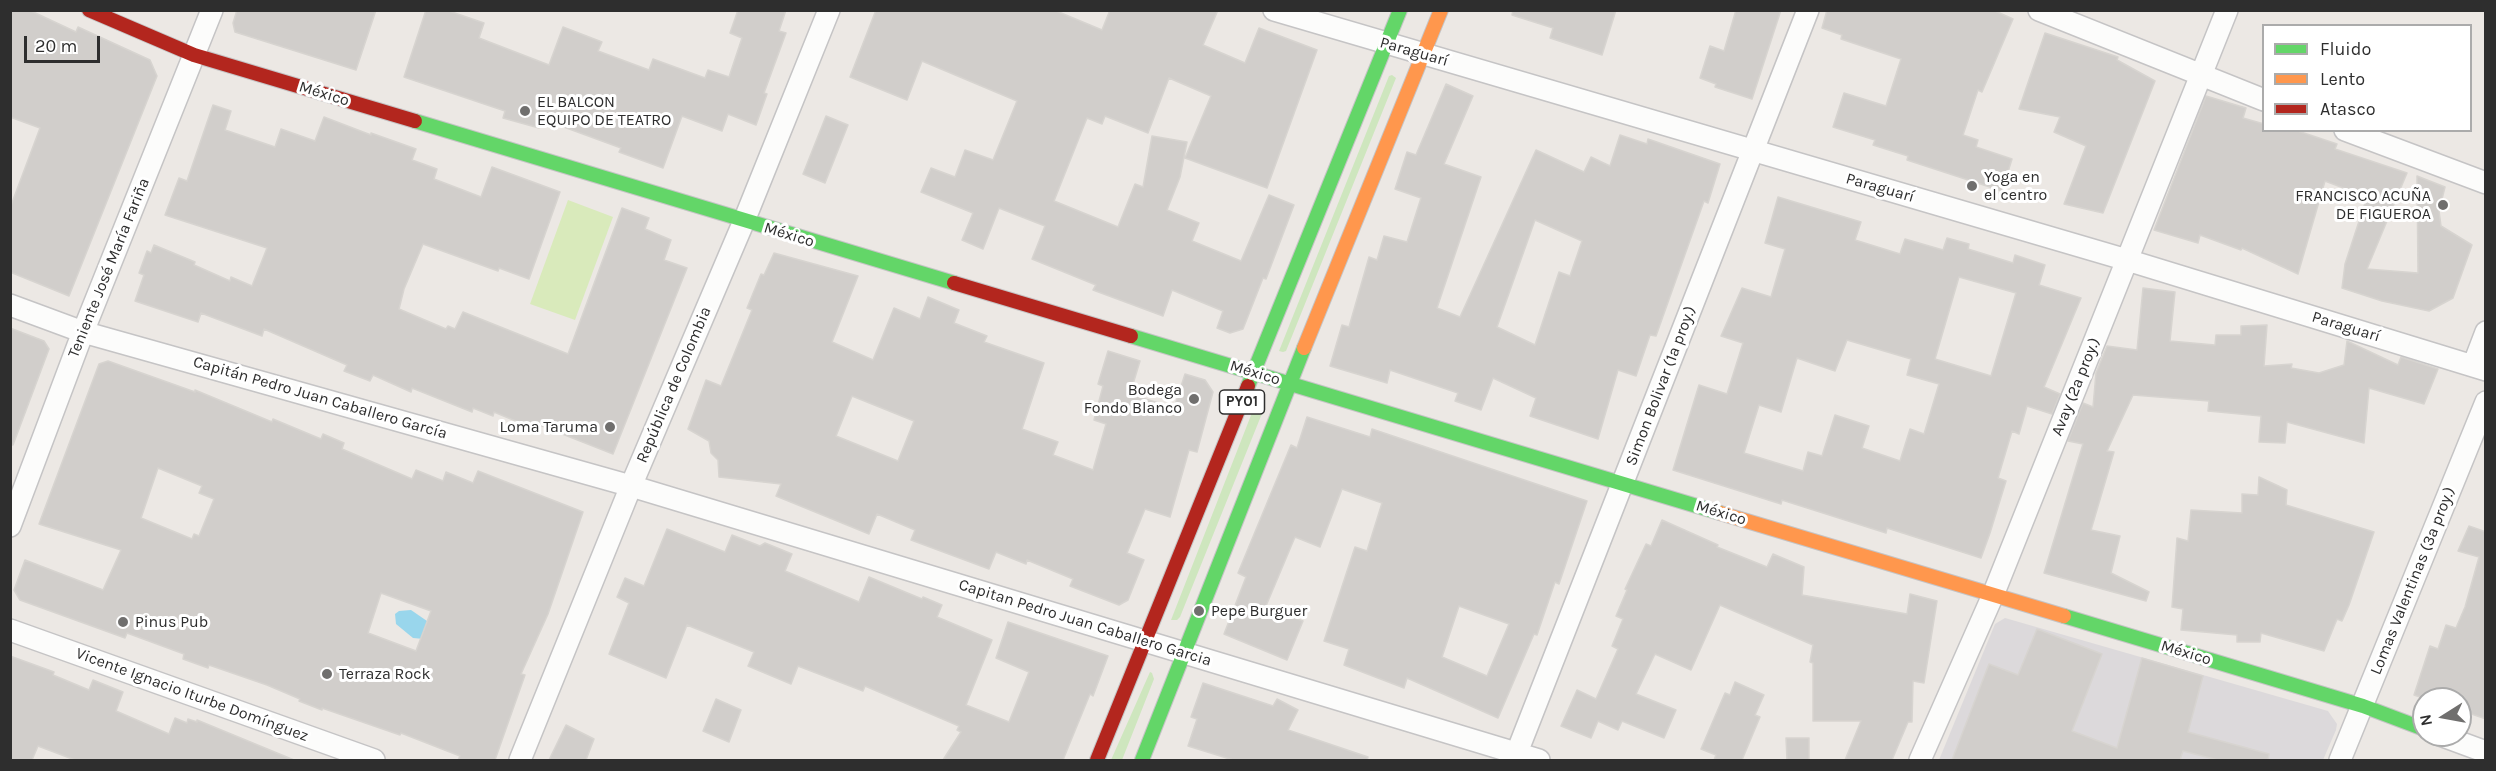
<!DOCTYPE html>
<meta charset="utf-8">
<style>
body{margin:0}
#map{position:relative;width:2496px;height:771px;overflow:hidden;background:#ece8e4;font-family:Karla,sans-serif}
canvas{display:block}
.frame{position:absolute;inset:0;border:12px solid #2e2e2e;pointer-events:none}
.legend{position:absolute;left:2262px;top:24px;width:210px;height:108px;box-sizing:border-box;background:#fff;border:2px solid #ababab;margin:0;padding:8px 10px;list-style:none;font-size:18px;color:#2e2e2e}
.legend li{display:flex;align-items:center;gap:12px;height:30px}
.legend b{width:30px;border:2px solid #ababab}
.north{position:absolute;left:2412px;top:687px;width:60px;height:60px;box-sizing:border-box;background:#fff;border:2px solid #ababab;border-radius:50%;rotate:259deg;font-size:16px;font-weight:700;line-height:24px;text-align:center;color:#2e2e2e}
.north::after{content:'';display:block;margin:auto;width:21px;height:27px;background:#706f6e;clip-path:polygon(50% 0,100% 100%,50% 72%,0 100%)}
.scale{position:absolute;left:24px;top:36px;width:76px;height:27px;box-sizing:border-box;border:3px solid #2e2e2e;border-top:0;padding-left:8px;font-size:18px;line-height:21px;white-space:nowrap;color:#2e2e2e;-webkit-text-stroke:4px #fff;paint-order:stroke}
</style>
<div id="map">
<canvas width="2496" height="771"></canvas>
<div class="frame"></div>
<ul class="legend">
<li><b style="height:8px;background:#63d668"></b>Fluido</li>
<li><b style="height:8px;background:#ff974d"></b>Lento</li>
<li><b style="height:8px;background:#b3261e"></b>Atasco</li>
</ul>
<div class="north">N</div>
<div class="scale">20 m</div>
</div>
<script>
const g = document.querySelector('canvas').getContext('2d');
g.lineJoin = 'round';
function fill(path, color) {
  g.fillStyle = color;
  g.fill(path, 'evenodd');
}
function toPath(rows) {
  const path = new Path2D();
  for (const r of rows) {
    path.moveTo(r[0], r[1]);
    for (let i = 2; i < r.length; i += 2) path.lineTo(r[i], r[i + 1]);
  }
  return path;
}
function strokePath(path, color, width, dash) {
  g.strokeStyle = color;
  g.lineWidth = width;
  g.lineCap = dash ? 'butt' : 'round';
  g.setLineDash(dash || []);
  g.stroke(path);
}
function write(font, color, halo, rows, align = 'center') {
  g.font = font + ' Karla,sans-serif';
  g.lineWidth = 6;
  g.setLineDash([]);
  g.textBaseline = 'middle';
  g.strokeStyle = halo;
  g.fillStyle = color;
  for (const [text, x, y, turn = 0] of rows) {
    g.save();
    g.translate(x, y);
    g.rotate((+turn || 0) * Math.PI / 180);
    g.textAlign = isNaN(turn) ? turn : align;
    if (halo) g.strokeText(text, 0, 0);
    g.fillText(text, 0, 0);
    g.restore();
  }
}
fill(toPath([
 [2005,618,2328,711,2337,724,2336,730,2323,760,1939,760,1995,624]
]), '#dcd9db');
fill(toPath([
 [1392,75,1396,78,1286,351,1283,352,1279,351,1389,76],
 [1259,404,1262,405,1263,411,1180,617,1177,620,1171,620,1255,405],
 [1150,672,1152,673,1154,679,1122,760,1111,760]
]), '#cee6be');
fill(toPath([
 [568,200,613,217,575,320,530,304]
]), '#d9eabb');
fill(toPath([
 [411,610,427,621,429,627,424,639,413,638,396,624,395,614,399,611]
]), '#99d6ec');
const building = toPath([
 [10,10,29,10,76,32,78,27,150,60,157,76,69,296,10,272,10,208,40,128,10,117,10,10],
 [237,10,376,10,356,70,235,32,233,23,237,10],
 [426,10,446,10,484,23,479,38,549,65,563,27,602,42,598,51,649,70,653,59,705,78,708,70,729,77,742,38,730,33,738,10,786,10,779,31,786,33,764,93,767,94,756,125,728,114,722,131,682,116,663,168,619,152,621,148,542,119,539,128,503,118,505,111,404,77,426,10],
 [876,10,1054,10,1102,30,1110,10,1218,10,1203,45,1245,63,1259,28,1317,50,1267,188,1185,158,1211,96,1169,78,1148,133,1105,116,1102,124,1087,118,1054,201,1118,227,1135,184,1143,187,1152,136,1187,142,1180,177,1167,210,1199,223,1192,241,1241,261,1269,195,1294,205,1266,279,1263,278,1243,329,1230,333,1217,328,1223,311,1172,290,1163,316,1093,290,1096,285,1032,259,1045,226,999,208,983,249,962,240,973,213,921,192,931,168,955,177,965,150,993,160,1017,101,922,61,907,100,850,77,876,10],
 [1513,10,1616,10,1602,55,1550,38,1553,28,1512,15,1513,10],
 [1736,10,1781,10,1752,99,1715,87,1716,84,1700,78,1710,46,1724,51,1736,10],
 [1827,10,1993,10,2013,19,1982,92,1978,90,1963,135,1978,140,1976,147,2012,159,2002,191,1907,160,1908,156,1873,145,1875,140,1833,127,1844,93,1886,106,1901,59,1841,39,1842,35,1822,28,1827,10],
 [2045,33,2118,57,2117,60,2155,81,2103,213,2064,204,2086,146,2054,132,2060,117,2019,109,2045,33],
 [1446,84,1473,96,1444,164,1481,177,1437,308,1460,317,1536,150,1584,172,1591,157,1610,166,1620,135,1647,144,1648,139,1720,164,1708,203,1704,201,1656,336,1650,335,1636,376,1618,370,1598,439,1530,416,1536,398,1493,378,1481,410,1455,401,1458,393,1390,370,1387,383,1330,366,1342,325,1349,327,1369,257,1377,260,1384,236,1407,242,1421,198,1395,189,1407,152,1416,155,1446,84],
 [1535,220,1582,241,1570,276,1559,272,1535,345,1497,327,1535,220],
 [2206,96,2246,108,2243,118,2264,124,2264,130,2295,130,2337,144,2335,149,2407,173,2367,269,2418,273,2417,176,2445,187,2439,211,2441,226,2472,245,2453,298,2429,311,2382,301,2342,288,2345,264,2367,197,2325,181,2298,274,2242,248,2241,250,2200,235,2198,243,2154,230,2206,96],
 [213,105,231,111,225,130,275,147,281,129,315,141,324,117,371,135,371,133,416,149,412,160,437,169,434,179,481,197,492,167,560,192,529,279,499,268,498,271,423,244,404,289,399,309,446,329,448,326,455,329,463,312,568,354,622,208,649,218,645,229,671,240,664,260,687,268,613,454,537,424,535,429,494,412,493,416,473,408,472,412,412,388,411,392,373,375,370,381,344,371,347,365,264,329,262,336,201,313,198,322,135,301,144,275,139,273,147,251,151,253,154,245,195,262,194,265,230,281,231,277,252,286,267,248,165,215,179,178,187,181,213,105],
 [826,116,848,125,825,183,803,174,826,116],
 [1778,197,1861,222,1855,240,1900,254,1905,239,1943,250,1947,238,1969,244,1968,249,2013,263,2015,255,2045,265,2039,285,2081,298,2044,387,2060,394,2052,414,2027,406,2019,434,2012,431,1998,478,2006,481,1990,533,1981,558,1887,528,1886,533,1782,500,1781,504,1673,470,1699,385,1727,394,1743,343,1721,336,1742,288,1771,297,1785,249,1765,243,1778,197],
 [1959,277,2016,293,1991,376,1935,359,1959,277],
 [1847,340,1911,359,1907,375,1939,384,1924,434,1910,429,1900,461,1862,448,1869,426,1835,415,1822,456,1808,452,1803,471,1744,453,1759,405,1781,412,1797,358,1835,371,1847,340],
 [774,253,858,276,832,342,873,360,894,308,920,319,928,297,959,310,954,323,987,336,984,342,1044,363,1022,429,1058,442,1053,455,1093,470,1106,424,1094,420,1103,386,1098,384,1108,351,1140,361,1130,394,1174,408,1185,374,1205,380,1213,392,1197,452,1189,450,1170,517,1145,509,1127,553,1144,560,1128,600,1119,605,1070,586,1073,579,1027,560,1026,564,996,552,989,569,911,540,915,530,877,514,869,534,776,496,781,484,719,477,718,460,711,453,709,441,688,429,706,380,721,386,752,310,747,308,761,274,764,275,774,253],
 [852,396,914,421,898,461,836,436,852,396],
 [2143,288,2175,292,2170,341,2215,345,2216,335,2241,335,2241,326,2267,325,2264,366,2292,364,2291,368,2319,373,2344,365,2347,341,2398,365,2401,357,2438,369,2424,404,2369,388,2364,443,2287,422,2285,443,2259,442,2261,416,2208,411,2209,401,2133,395,2107,451,2114,452,2091,530,2120,536,2111,573,2149,592,2146,601,2044,573,2083,444,2068,441,2083,403,2093,407,2096,373,2107,346,2137,350,2143,288],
 [10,328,44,341,49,349,13,445,10,445,10,328],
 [108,361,195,392,195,390,272,422,273,419,321,439,323,434,344,443,342,449,412,479,416,470,443,481,446,472,473,483,478,471,583,512,548,614,521,674,525,675,495,760,458,760,460,756,401,733,400,735,322,708,322,710,299,701,300,699,267,685,209,665,208,668,183,659,184,654,127,633,125,638,20,600,14,590,25,560,103,590,121,550,39,524,99,364,108,361],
 [158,468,202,486,199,493,214,499,199,536,194,534,192,539,141,518,158,468],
 [381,593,431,611,416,651,368,633,381,593],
 [1307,417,1370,437,1372,429,1587,501,1559,584,1555,582,1537,635,1534,634,1498,718,1407,678,1404,688,1344,665,1349,649,1324,641,1355,547,1367,551,1382,503,1342,489,1320,547,1295,537,1266,606,1303,621,1287,660,1224,634,1246,577,1238,573,1291,445,1297,448,1307,417],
 [1459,606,1509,624,1487,676,1442,657,1459,606],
 [2259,477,2287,490,2286,505,2374,532,2349,605,2342,621,2337,619,2324,651,2261,633,2260,642,2237,642,2237,635,2181,630,2183,609,2172,607,2177,538,2188,541,2191,510,2242,513,2242,494,2258,495,2259,477],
 [1662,520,1718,545,1717,547,1767,567,1773,554,1804,567,1802,595,1907,614,1910,594,1937,601,1924,683,1913,681,1912,722,1908,722,1892,760,1845,760,1861,721,1813,721,1813,663,1810,662,1813,645,1720,605,1691,670,1655,654,1636,694,1676,710,1664,738,1622,721,1618,730,1598,721,1591,738,1561,726,1577,690,1596,699,1618,649,1612,646,1623,619,1616,616,1627,590,1625,589,1646,544,1651,546,1662,520],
 [2469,526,2486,532,2486,719,2460,710,2460,699,2426,699,2414,695,2430,646,2438,649,2446,625,2456,628,2465,607,2479,557,2458,551,2469,526],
 [667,529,725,552,732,535,760,546,765,543,792,554,785,571,859,602,869,577,922,599,923,597,942,605,937,617,992,640,966,705,1009,722,1029,672,996,658,1008,622,1108,656,1093,696,1090,694,1063,760,943,760,961,732,957,730,959,726,865,686,863,691,798,666,791,684,748,666,754,652,687,625,666,678,609,654,629,603,617,597,625,578,644,586,667,529],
 [2037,629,2102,654,2072,731,2117,748,2142,658,2203,676,2188,732,2269,754,2268,760,2218,760,2183,751,2180,760,1952,760,1989,664,2018,675,2037,629],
 [10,656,54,672,53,675,89,690,93,680,123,692,116,711,169,734,175,718,187,723,188,719,197,722,197,720,294,760,75,760,38,746,32,760,10,760,10,656],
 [1735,682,1764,695,1755,715,1760,717,1742,760,1714,760,1716,755,1701,749,1725,693,1730,695,1735,682],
 [1203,683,1273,706,1277,699,1298,710,1288,730,1368,757,1367,760,1233,760,1188,746,1197,719,1191,717,1203,683],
 [716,699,741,710,729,742,703,731,716,699],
 [566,725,594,739,586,760,549,760,566,725],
 [1786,738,1809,738,1809,760,1787,760,1786,738]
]);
fill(building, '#d1cecb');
strokePath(building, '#d7d4d0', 1.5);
const street = toPath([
 [1274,10,2127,260,2486,370],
 [2039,10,2264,100],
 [2345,130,2486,183],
 [10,305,83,332,631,486,1539,760],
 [2473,366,2486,332],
 [10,526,83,332,212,10],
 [10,630,374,760],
 [2440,735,2486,752],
 [520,760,631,486,744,221,829,10],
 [1514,760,1808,10],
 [1920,760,1993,595,2227,10],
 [2340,760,2486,402]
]);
const fast = toPath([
 [415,121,954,283],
 [1131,336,1720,513],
 [1248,386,1400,10],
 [2064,616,2363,706,2424,729],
 [1142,760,1304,348]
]);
const slow = toPath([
 [1304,348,1441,10],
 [1720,513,2064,616]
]);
const jam = toPath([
 [89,10,194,55,415,121],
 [954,283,1131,336],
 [1097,760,1248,386]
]);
strokePath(street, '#c5c4c5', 24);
strokePath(fast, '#c5c4c5', 16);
strokePath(slow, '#c5c4c5', 16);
strokePath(jam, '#c5c4c5', 16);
strokePath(street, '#fcfcfb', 21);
strokePath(fast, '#63d668', 14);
strokePath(slow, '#ff974d', 14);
strokePath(jam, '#b3261e', 14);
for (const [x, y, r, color] of [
 [525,111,6,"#706f6e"],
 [1972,186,6,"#706f6e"],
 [2443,205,6,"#706f6e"],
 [1194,399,6,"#706f6e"],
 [610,427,6,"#706f6e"],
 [1199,611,6,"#706f6e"],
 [123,622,6,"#706f6e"],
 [327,674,6,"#706f6e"]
]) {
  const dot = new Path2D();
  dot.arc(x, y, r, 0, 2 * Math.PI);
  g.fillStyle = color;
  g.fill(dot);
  strokePath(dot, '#fff', 2);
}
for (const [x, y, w] of [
 [1242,402,45]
]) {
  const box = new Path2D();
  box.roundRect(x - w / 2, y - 12, w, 24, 4.5);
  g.fillStyle = '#fff';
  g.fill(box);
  strokePath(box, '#2e2e2e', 1.5);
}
write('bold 15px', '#2e2e2e', null, [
 ["PY01",1242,402]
]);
write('16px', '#2e2e2e', '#fff', [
 ["Paraguarí",1414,52,16],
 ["México",324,94,17],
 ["Paraguarí",1880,188,16],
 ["México",789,235,17],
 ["Teniente José María Fariña",109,268,-68],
 ["Paraguarí",2346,327,17],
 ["México",1255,373,17],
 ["República de Colombia",674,385,-67],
 ["Simon Bolivar (1ª proy.)",1661,386,-69],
 ["Avay (2ª proy.)",2076,387,-68],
 ["Capitán Pedro Juan Caballero García",320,398,16],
 ["México",1721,513,17],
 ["Lomas Valentinas (3ª proy.)",2413,581,-68],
 ["Capitan Pedro Juan Caballero Garcia",1085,623,17],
 ["México",2186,653,17],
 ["Vicente Ignacio Iturbe Domínguez",192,695,20]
]);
write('16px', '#2e2e2e', '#fff', [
 ["EL BALCON",537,102],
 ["EQUIPO DE TEATRO",537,120],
 ["Yoga en",1984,177],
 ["el centro",1984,195],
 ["FRANCISCO ACUÑA",2431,196,"right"],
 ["DE FIGUEROA",2431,214,"right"],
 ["Bodega",1182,390,"right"],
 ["Fondo Blanco",1182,408,"right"],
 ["Loma Taruma",598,427,"right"],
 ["Pepe Burguer",1211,611],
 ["Pinus Pub",135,622],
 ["Terraza Rock",339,674]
], 'left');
</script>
